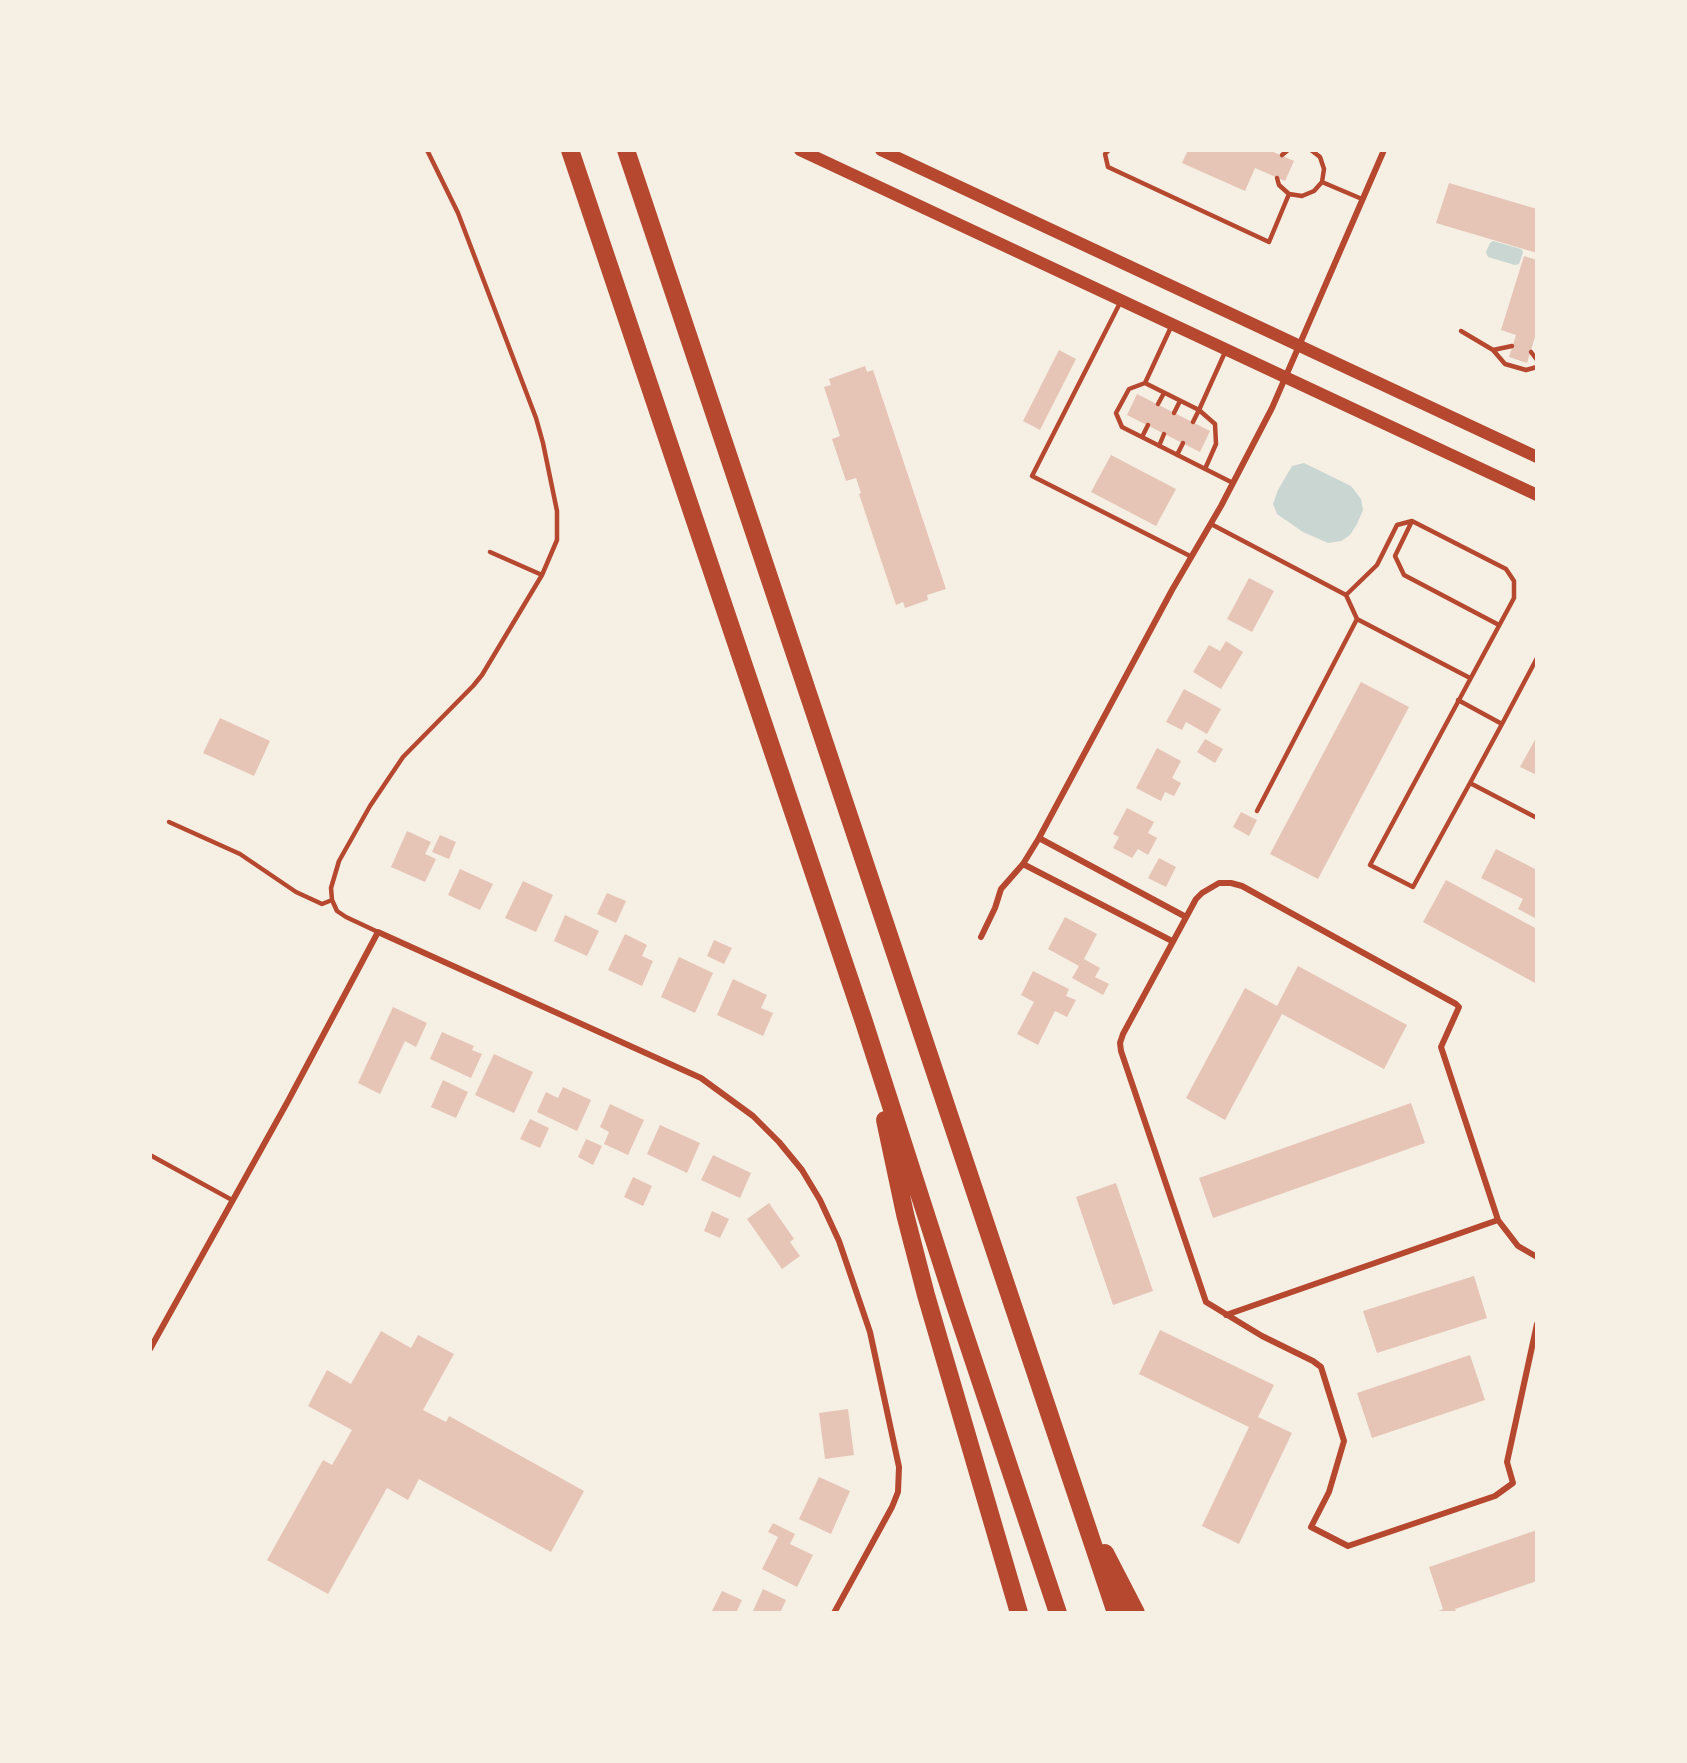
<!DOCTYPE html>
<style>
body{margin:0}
#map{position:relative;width:1687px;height:1763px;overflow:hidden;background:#f6efe4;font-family:Ubuntu,sans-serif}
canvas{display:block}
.frame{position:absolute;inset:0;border:152px solid #f6efe4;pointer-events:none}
</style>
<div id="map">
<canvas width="1687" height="1763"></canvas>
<div class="frame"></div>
</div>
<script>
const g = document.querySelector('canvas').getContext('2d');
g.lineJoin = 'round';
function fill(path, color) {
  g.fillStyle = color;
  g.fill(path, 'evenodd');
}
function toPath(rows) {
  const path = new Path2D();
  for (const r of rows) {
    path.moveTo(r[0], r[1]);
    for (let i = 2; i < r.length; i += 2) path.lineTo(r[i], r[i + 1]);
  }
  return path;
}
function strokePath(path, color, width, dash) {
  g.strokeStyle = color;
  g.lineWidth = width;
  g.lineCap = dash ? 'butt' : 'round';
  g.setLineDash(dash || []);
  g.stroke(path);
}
fill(toPath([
 [1493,241,1521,249,1523,252,1519,264,1515,265,1488,257,1486,252,1490,243],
 [1304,463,1351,486,1361,499,1363,510,1357,524,1350,535,1341,541,1328,543,1303,532,1277,514,1273,504,1278,490,1292,466]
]), '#c9d6d2');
fill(toPath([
 [1188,150,1269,150,1294,161,1285,181,1255,168,1245,191,1182,163],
 [1449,183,1537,209,1537,253,1436,223],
 [1524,256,1537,260,1537,338,1535,337,1527,363,1509,357,1516,335,1501,330],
 [1059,350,1076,359,1040,430,1023,421],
 [865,366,867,372,873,370,946,589,927,595,928,600,905,608,903,602,896,605,859,494,861,493,856,478,846,481,832,439,840,436,824,387,831,385,829,379],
 [1137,394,1210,431,1200,452,1127,415],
 [1111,455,1176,489,1156,526,1091,492],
 [1249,578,1274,591,1252,632,1227,619],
 [1226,641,1243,652,1221,689,1193,672,1209,645,1220,651],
 [1361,682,1409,707,1318,879,1270,854],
 [1184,689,1221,709,1207,734,1186,722,1182,730,1166,722],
 [220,718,270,741,254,776,203,753],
 [1537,736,1537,775,1520,767],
 [1205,739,1223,749,1215,763,1197,752],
 [1157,748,1181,761,1172,778,1181,783,1174,796,1165,792,1161,801,1136,788],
 [1127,808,1154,822,1148,833,1157,838,1148,855,1138,849,1132,858,1113,848,1119,837,1113,834],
 [1241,812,1257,820,1249,836,1233,827],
 [407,831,431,842,425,854,436,859,425,882,391,867],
 [440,835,456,842,449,859,432,852],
 [1496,849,1537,870,1537,919,1518,909,1523,899,1481,878],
 [1159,858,1176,867,1166,887,1148,878],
 [460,869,493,884,480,910,448,895],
 [1446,880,1537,929,1537,984,1423,922],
 [523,881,553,895,536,932,505,918],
 [607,893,626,901,616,923,597,914],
 [565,915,599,931,587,956,554,941],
 [1065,917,1097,934,1084,959,1100,968,1095,977,1109,984,1103,995,1072,978,1079,966,1048,949],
 [625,934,647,945,642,956,653,961,642,986,608,970],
 [714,940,732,948,724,964,707,956],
 [679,957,713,973,695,1013,661,997],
 [1298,966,1407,1025,1384,1069,1282,1014,1225,1120,1186,1098,1245,988,1277,1006],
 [1033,971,1069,989,1066,996,1076,1000,1067,1017,1055,1011,1038,1045,1017,1034,1034,1002,1021,995],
 [733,979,767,995,761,1008,773,1013,763,1036,717,1015],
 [393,1007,427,1023,416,1047,405,1041,380,1094,358,1083],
 [442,1032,474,1046,472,1050,482,1054,471,1078,430,1059],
 [494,1054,533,1072,514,1113,475,1095],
 [443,1080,468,1092,456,1118,431,1107],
 [563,1087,591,1100,577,1131,537,1112,546,1092,558,1098],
 [1411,1103,1425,1143,1213,1218,1199,1178],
 [610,1104,644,1120,628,1155,604,1144,609,1132,600,1127],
 [530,1119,549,1128,540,1148,520,1139],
 [660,1125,700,1143,687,1173,647,1154],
 [586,1139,602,1146,593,1165,578,1157],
 [713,1155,751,1173,740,1198,701,1180],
 [633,1177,652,1186,643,1206,624,1197],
 [1116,1183,1153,1291,1113,1305,1076,1197],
 [769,1203,794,1239,790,1242,800,1256,782,1269,747,1219],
 [712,1211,729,1219,720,1238,704,1231],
 [1474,1276,1487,1318,1377,1353,1363,1311],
 [1160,1330,1274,1385,1258,1417,1292,1433,1239,1544,1202,1526,1249,1427,1139,1374],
 [381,1331,411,1348,418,1335,454,1354,423,1410,446,1422,449,1416,584,1491,551,1552,419,1479,408,1500,387,1488,328,1594,267,1560,323,1460,332,1465,352,1430,308,1406,327,1370,351,1384],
 [1470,1355,1485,1400,1372,1438,1357,1393],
 [848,1409,854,1455,825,1459,819,1413],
 [819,1477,850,1491,831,1534,799,1519],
 [773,1523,795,1534,790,1544,813,1555,797,1587,762,1569,778,1537,768,1532],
 [1537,1530,1537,1581,1455,1609,1457,1613,1434,1613,1443,1609,1429,1567],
 [763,1589,786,1600,780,1613,752,1613],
 [722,1591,742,1600,736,1613,711,1613]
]), '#e6c5b7');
strokePath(toPath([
 [1109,150,1105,154,1108,167,1269,242,1289,194],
 [1282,155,1288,150],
 [1277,178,1279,185,1289,194,1302,196,1314,191,1322,182,1324,169,1320,157,1311,150],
 [1322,182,1362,199],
 [1121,301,1032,476,1192,557],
 [1171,327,1145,383,1199,410,1226,350],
 [1461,331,1493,350,1512,346],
 [1493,350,1505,364,1526,370,1537,367],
 [1531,352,1537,360],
 [1145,383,1129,389,1116,413,1122,427,1233,483],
 [1158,404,1164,393],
 [1174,413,1180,401],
 [1193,422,1199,410,1215,424,1216,444,1205,469],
 [1142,437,1148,425],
 [1159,446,1164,434],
 [1177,455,1183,443],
 [1412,521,1395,556,1404,575,1499,625],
 [1211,524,1346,595,1357,619,1470,678],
 [490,552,542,575],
 [1346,595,1377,565,1397,525,1412,521,1506,569,1514,581,1514,598,1370,865,1413,887,1470,783],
 [1458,700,1502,724,1470,783,1537,818],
 [1502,724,1537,658],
 [1257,811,1357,619],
 [169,822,240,854,296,892,322,904,332,900],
 [378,932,346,917,337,911,332,900,331,888,339,861,370,806,403,757,473,686,482,675,542,575,557,540,557,511,543,443,536,418,458,213,427,150],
 [150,1155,232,1200]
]), '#b5482f', 4.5);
strokePath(toPath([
 [1039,838,1186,917],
 [1023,864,1172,941],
 [981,937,995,908,1001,889,1023,864,1039,838,1172,590,1221,506,1272,408,1384,150],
 [1537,1257,1518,1246,1498,1220,1441,1047,1459,1007,1456,1004,1242,886,1231,883,1219,883,1202,893,1196,899,1123,1034,1120,1043,1121,1051,1206,1302,1262,1336,1313,1361,1321,1367,1344,1441,1329,1492,1311,1527,1348,1546,1495,1496,1513,1483,1507,1462,1537,1324],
 [1226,1315,1498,1220],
 [150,1349,288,1101,378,932,701,1078,753,1116,779,1142,802,1170,820,1200,839,1241,870,1332,899,1467,898,1492,892,1507,834,1613]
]), '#b5482f', 6);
strokePath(toPath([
 [800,150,1537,495],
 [881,150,1537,457]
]), '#b5482f', 12);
strokePath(toPath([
 [570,150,864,1022,956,1308,1058,1613],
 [626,150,1116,1613],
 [885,1120,905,1214,926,1295,1019,1613],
 [1105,1553,1136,1613]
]), '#b5482f', 18);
</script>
